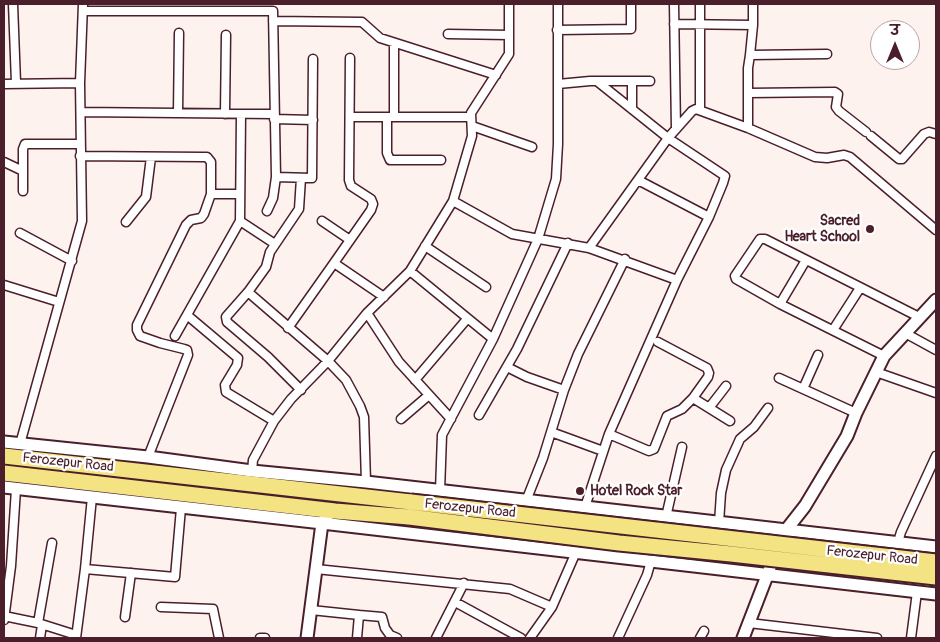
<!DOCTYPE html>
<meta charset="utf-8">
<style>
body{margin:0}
#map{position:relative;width:940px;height:642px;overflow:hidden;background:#fef2ef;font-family:Pangolin,"Playpen Sans Deva",sans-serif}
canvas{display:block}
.frame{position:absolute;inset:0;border:5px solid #4a1f2b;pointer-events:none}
.north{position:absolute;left:870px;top:20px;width:50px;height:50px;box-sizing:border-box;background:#fff;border:1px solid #b7a5aa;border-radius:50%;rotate:0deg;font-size:14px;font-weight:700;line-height:20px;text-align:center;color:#4a1f2b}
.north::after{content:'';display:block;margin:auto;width:18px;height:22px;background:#4a1f2b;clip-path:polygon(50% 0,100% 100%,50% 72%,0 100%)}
</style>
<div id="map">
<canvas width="940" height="642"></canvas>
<div class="frame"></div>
<div class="north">उ</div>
</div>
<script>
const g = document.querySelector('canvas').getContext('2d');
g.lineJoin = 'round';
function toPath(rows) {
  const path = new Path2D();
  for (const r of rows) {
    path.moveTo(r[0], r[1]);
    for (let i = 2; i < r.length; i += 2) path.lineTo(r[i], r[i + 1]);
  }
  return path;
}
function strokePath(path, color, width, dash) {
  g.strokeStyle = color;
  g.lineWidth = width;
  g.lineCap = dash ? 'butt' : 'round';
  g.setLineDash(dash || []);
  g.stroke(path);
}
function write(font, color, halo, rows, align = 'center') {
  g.font = font + ' Pangolin,sans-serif';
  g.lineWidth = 4.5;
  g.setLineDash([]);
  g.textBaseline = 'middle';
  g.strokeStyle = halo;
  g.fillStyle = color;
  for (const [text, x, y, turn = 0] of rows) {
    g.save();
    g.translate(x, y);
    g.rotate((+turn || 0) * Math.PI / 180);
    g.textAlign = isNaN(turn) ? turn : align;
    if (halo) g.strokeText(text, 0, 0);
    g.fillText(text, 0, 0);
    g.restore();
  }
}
const street = toPath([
 [13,4,16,83],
 [674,4,676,129],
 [83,11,273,11,276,177,273,198,267,211],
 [273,21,362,22,380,38,496,75],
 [674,24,753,25,753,4],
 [557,30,631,29,631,4],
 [448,34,509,35],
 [394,43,394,117],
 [750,55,753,25],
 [350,58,349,180,351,186,371,199,373,204,371,210,334,263,384,297],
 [632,81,632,109],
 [598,82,668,138,725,176,723,183,709,217],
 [4,84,80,83],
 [558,84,590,81,650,81],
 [748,93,835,92,838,94,836,107,839,111,866,132],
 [700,109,700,4],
 [81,112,274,114],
 [178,113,179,33],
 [225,114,226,35],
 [350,117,470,117],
 [387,117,387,153,390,160,441,160],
 [274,119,313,120],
 [472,126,532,147],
 [748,128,748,68,750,55,827,54],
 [871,136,899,159,902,159,924,134,929,132,936,134],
 [80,156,203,157,207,157,211,162,211,194,204,214,201,218,191,220,186,225,137,325,137,330,140,336,160,343,184,349,187,350,188,355,148,457],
 [4,162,23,171],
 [276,177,312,178,313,59],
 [301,178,299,209,270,252,266,267,248,292,226,317,227,322,268,357,301,390],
 [638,180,709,217,677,280],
 [23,191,23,149,25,144,80,144],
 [211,194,240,194],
 [453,201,512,234,589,248,677,280,609,434,585,507],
 [240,221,275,244],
 [322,221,350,240],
 [126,222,146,197,151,157],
 [20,233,72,261],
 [425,246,486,287],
 [589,248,668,138,692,111,696,109,748,128,815,157,827,158,844,155,850,157,936,230],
 [410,271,493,339],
 [4,285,59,302],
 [248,292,328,361,346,380,360,406,364,417,366,482],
 [780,304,806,260],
 [367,313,399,362,451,419],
 [187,315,238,358,237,365,225,385,226,392,274,421],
 [288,328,334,263],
 [833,330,860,288],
 [905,333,936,350],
 [175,336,240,221,241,114],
 [884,356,780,304,736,279,735,276,760,239,765,239,919,317],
 [507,367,527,377,564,390],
 [876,372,936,393],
 [779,378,856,413],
 [415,380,467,319],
 [803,389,818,355],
 [693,398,730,421],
 [709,408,726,386],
 [479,415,517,349,568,243],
 [401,419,429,395],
 [551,432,603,451],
 [609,434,649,451,654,449,667,416,682,409,693,398,708,377,709,373,707,368,658,342],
 [20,444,82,221,80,83,83,4],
 [252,471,253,460,274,421,291,399,328,361,367,313,410,271,453,201,472,136,471,113,509,54,509,4],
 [440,491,442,435,493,339,538,239,556,179,558,144,558,4],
 [526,501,543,458,564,390,578,354,625,259],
 [666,517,682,447],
 [719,523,721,493,726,470,740,439,754,427,768,408],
 [898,542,901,532,936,456],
 [52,543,38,623,76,635],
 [85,569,92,497],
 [316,569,510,589,552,607],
 [455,602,521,638],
 [161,607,213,609,219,638],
 [311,610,359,615,357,638],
 [359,615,382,617,385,628,390,635,397,638],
 [4,616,38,623],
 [125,617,131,573],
 [4,620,11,566,16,489],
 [749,623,877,638],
 [40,638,42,625],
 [76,638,85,569,175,577,181,508],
 [260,638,265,638],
 [436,638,464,583],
 [530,638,552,607,576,552],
 [618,638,647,575,651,561],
 [700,638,704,631],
 [911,638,917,592]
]);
const secondary = toPath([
 [4,442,148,457,252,471,366,482,936,547],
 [4,487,322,523,936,594],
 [783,534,805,506,847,436,856,413,884,356,936,300],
 [307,638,322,523,327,518],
 [743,638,770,568]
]);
const highway = toPath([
 [4,456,411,502],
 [4,473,335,511,409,517]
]);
strokePath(street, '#4a1f2b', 11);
strokePath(secondary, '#4a1f2b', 15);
strokePath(highway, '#4a1f2b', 19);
strokePath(street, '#fff', 8);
strokePath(secondary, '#fff', 11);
strokePath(highway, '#f4e382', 15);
const highwayBridge = toPath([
 [411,502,936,562],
 [409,517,619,543,731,554,936,577]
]);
strokePath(highwayBridge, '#4a1f2b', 19, []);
strokePath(highwayBridge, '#f4e382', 15);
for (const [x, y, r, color] of [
 [870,229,5,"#4a1f2b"],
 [580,491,5,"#4a1f2b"]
]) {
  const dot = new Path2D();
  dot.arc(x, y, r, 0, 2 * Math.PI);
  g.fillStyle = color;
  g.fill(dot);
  strokePath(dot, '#fff', 2);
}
write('bold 14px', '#4a1f2b', '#fff', [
 ["Sacred",860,221],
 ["Heart School",860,237],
 ["Hotel Rock Star",590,491,"left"]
], 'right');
write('14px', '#4a1f2b', '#fff', [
 ["Ferozepur Road",68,463,6],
 ["Ferozepur Road",470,509,6],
 ["Ferozepur Road",872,556,6]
]);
</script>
